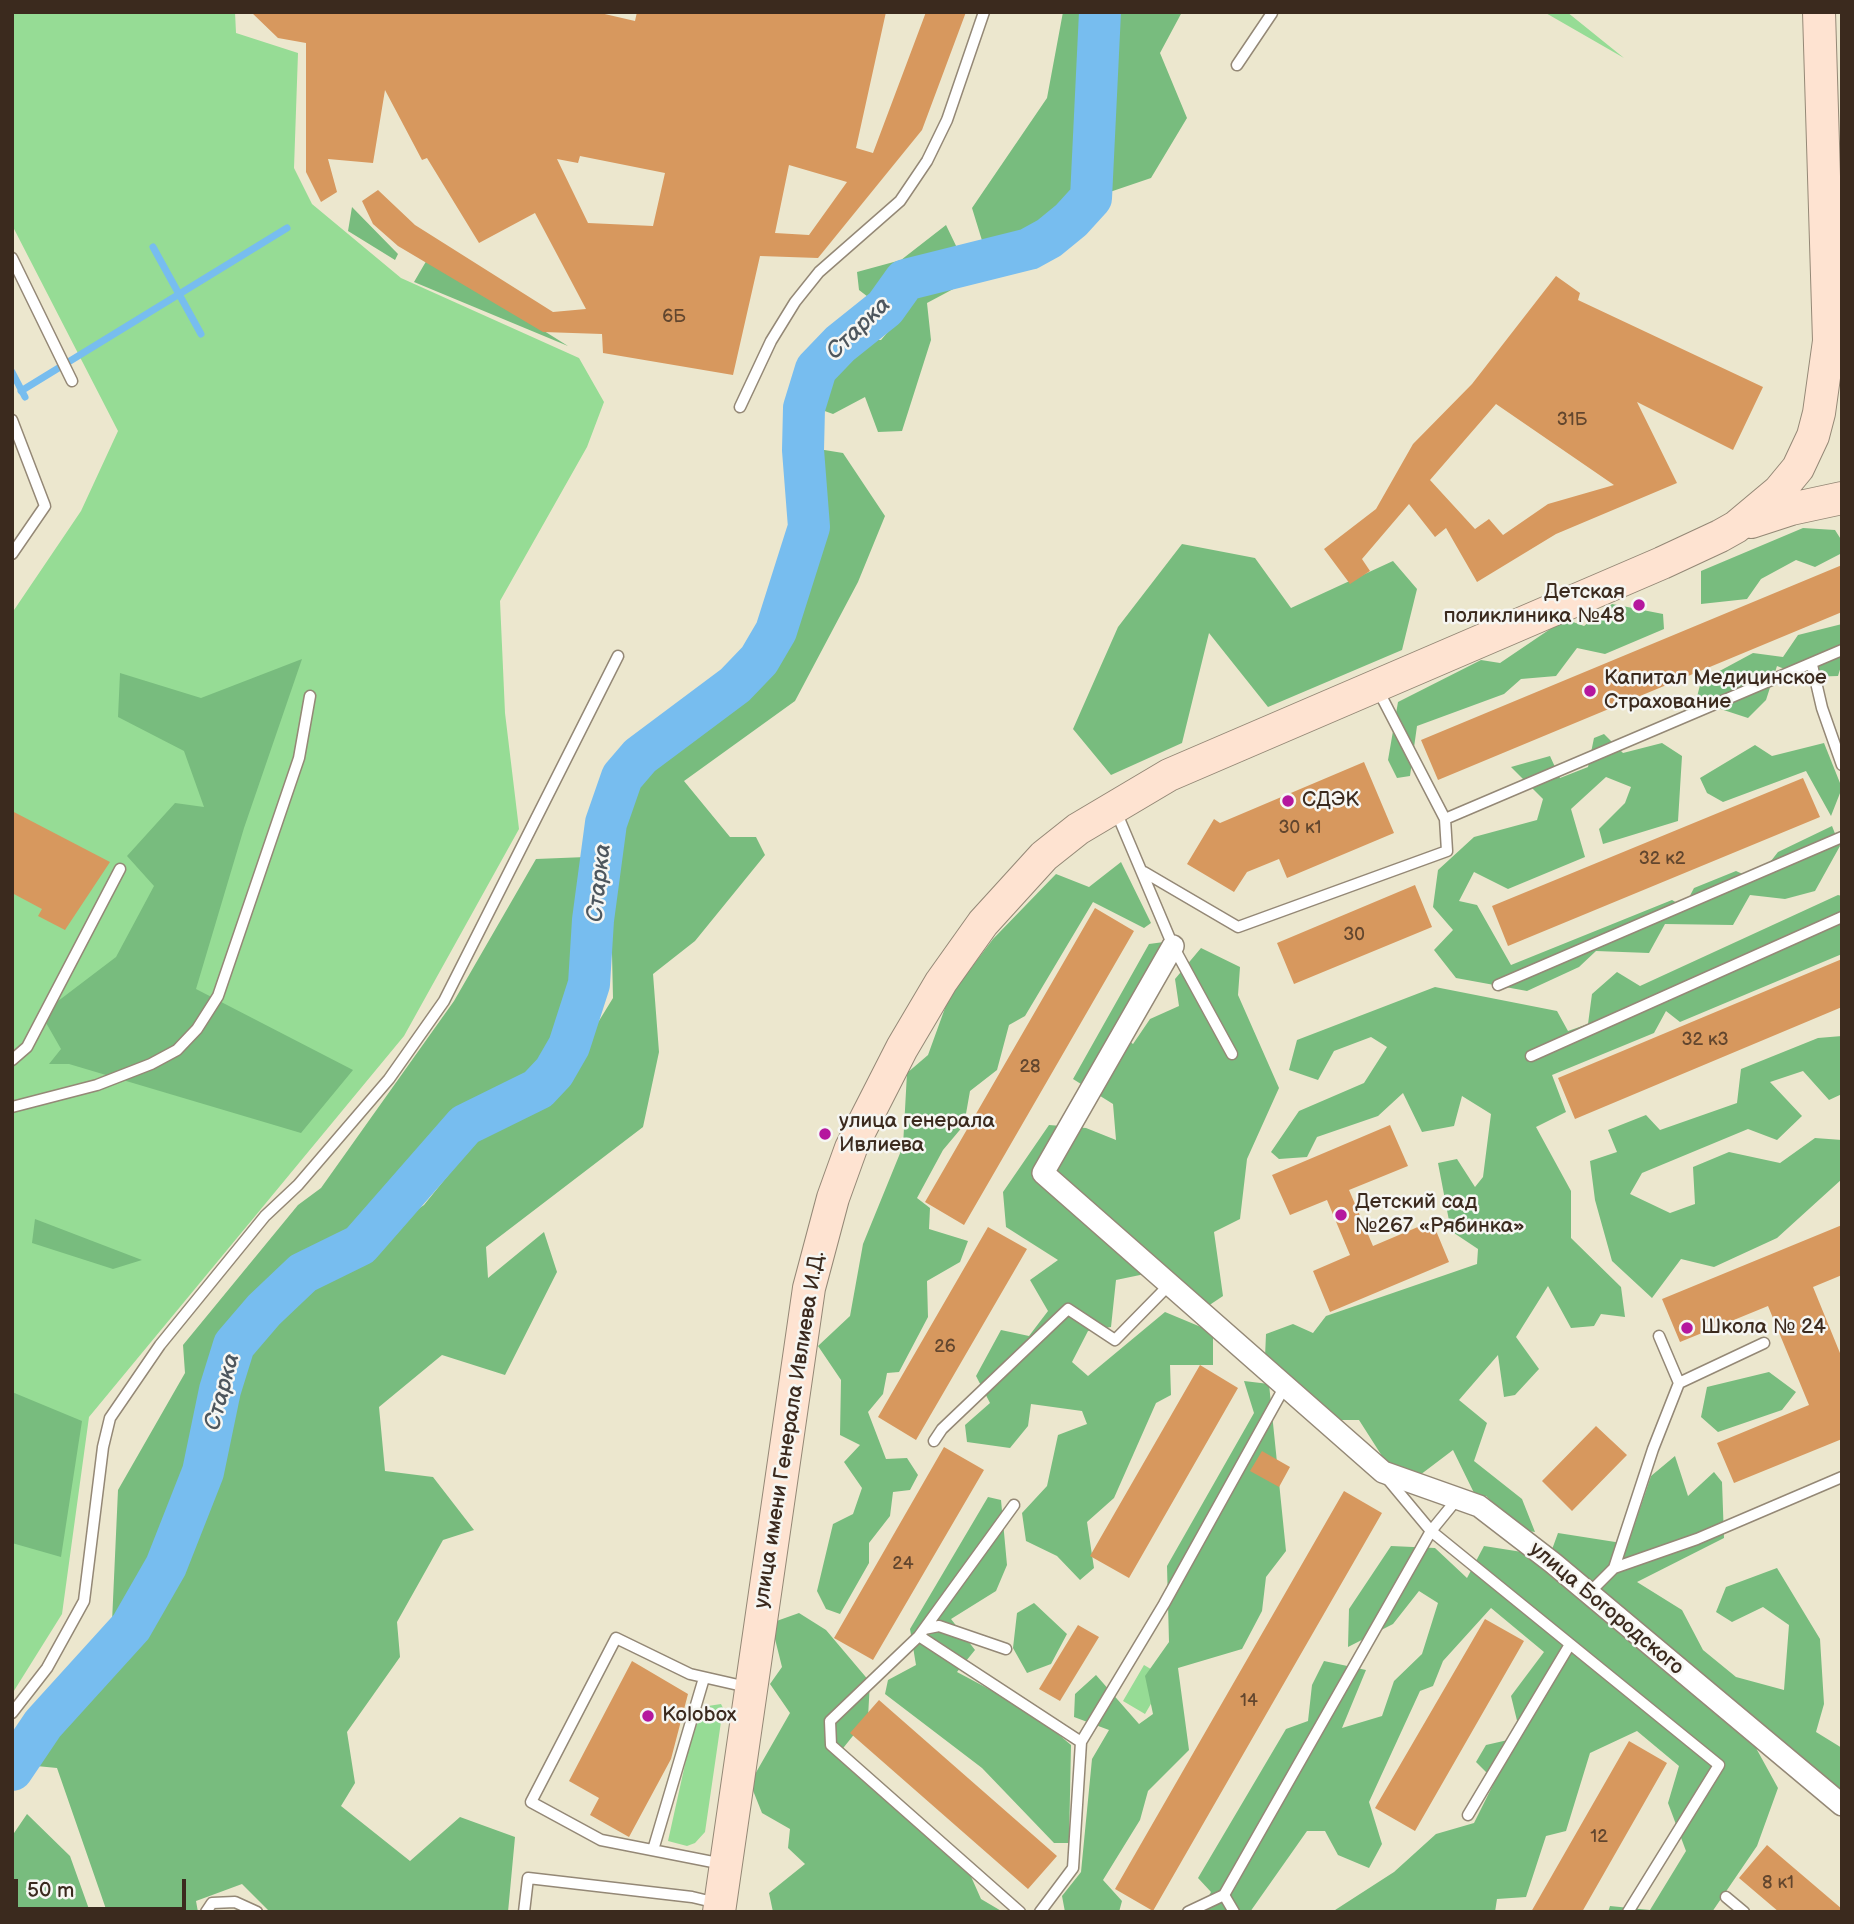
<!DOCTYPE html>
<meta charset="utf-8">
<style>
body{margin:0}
#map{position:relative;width:1854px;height:1924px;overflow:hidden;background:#ece7ce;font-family:"Balsamiq Sans",sans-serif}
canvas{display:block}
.frame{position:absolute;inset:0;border:14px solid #3b2a1e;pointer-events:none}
.scale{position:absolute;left:14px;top:1879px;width:172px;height:32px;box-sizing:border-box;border:4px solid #3b2a1e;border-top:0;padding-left:9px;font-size:21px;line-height:24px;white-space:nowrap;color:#3b2a1e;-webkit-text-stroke:5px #f6f6f2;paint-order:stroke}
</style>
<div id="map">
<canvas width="1854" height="1924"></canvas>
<div class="frame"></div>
<div class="scale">50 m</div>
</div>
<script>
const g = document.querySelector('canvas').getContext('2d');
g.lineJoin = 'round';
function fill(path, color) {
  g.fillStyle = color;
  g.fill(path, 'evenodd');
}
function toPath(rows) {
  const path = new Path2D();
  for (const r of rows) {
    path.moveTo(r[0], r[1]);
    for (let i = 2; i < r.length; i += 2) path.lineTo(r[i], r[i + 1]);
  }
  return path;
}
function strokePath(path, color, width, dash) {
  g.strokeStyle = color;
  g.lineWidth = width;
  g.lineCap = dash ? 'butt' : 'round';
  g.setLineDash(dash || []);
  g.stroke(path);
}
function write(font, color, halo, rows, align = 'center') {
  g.font = font + ' "Balsamiq Sans",sans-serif';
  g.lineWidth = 5;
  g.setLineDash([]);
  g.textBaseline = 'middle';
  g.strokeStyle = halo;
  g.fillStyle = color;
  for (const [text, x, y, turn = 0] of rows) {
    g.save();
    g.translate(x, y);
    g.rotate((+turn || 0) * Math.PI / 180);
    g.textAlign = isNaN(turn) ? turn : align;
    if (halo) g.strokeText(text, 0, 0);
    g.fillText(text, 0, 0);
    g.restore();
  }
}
fill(toPath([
 [12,12,235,12,236,33,298,53,294,168,312,204,401,278,579,358,604,402,587,447,500,601,505,713,519,829,404,1036,89,1417,62,1614,12,1694,12,613,81,511,118,431,12,225],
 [1544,12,1567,12,1624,58],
 [1144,1665,1166,1678,1145,1714,1123,1701],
 [721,1704,723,1708,705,1832,695,1843,687,1846,668,1841,690,1742,699,1718,708,1706]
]), '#96dc95');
fill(toPath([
 [1063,12,1182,12,1160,53,1187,118,1151,178,1101,195,1022,241,984,247,972,208,1047,98],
 [352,207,398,254,395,260,348,231],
 [946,225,972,279,927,303,931,340,902,431,878,432,865,397,833,414,819,409,819,380,863,340,881,340,898,320,859,290,857,272,901,260],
 [428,258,568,346,414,282],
 [812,448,843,453,885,516,858,582,795,701,684,781,730,837,756,837,765,855,695,941,653,974,659,1052,643,1127,486,1247,488,1278,544,1232,557,1272,505,1375,442,1355,379,1407,385,1471,433,1477,474,1530,443,1540,397,1622,400,1657,347,1732,355,1783,341,1806,410,1861,460,1817,515,1837,508,1912,270,1912,242,1884,196,1901,198,1912,107,1912,57,1768,26,1765,88,1686,112,1622,118,1490,185,1373,183,1345,298,1205,321,1188,454,1001,536,859,586,857,580,984,544,1070,466,1114,351,1239,295,1266,230,1338,218,1376,235,1370,255,1333,326,1273,424,1205,475,1142,548,1104,613,998,611,911,630,802,654,759,750,696,785,635,812,551],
 [1803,528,1835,530,1842,541,1842,553,1815,567,1796,560,1761,579,1747,599,1701,604,1701,571],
 [1182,544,1255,558,1291,608,1393,561,1417,589,1402,650,1268,707,1209,633,1182,743,1111,775,1073,729,1118,627],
 [1612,604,1663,614,1664,629,1605,654,1577,648,1556,676,1521,679,1504,694,1417,726,1410,776,1397,778,1388,760,1398,702,1481,660,1500,663,1565,619,1584,626],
 [1842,624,1842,663,1838,676,1805,677,1777,666,1766,700,1748,718,1696,701,1701,681,1753,653,1783,657,1798,635],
 [302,659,244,828,196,989,353,1070,301,1133,69,1064,49,1064,61,1049,41,1014,116,957,154,886,127,856,175,803,204,807,184,751,118,717,120,673,201,698],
 [1604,734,1623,753,1662,743,1682,756,1678,821,1603,844,1599,829,1625,803,1631,787,1606,777,1571,809,1585,857,1508,889,1474,872,1459,901,1477,905,1511,965,1672,900,1684,907,1694,888,1736,871,1756,880,1778,852,1832,826,1840,846,1815,891,1785,899,1750,895,1733,925,1665,924,1649,953,1596,951,1579,967,1527,991,1456,978,1434,950,1453,930,1433,907,1438,870,1474,837,1537,820,1543,799,1511,767,1550,756,1560,778,1588,767,1594,738],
 [1824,743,1842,788,1831,816,1806,771,1723,802,1707,793,1700,778,1755,745,1772,756],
 [1121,862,1151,923,1144,928,1093,902,1025,1016,1009,1025,997,1070,970,1091,964,1125,943,1150,917,1198,930,1208,929,1229,968,1241,960,1262,927,1281,928,1317,899,1372,887,1373,883,1394,868,1412,886,1459,907,1458,918,1475,910,1490,893,1492,890,1516,869,1543,869,1563,840,1614,826,1609,817,1591,833,1524,853,1514,862,1488,844,1462,860,1445,840,1435,841,1380,818,1346,850,1316,863,1244,903,1146,907,1073,928,1055,949,997,993,939,1056,874,1089,887],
 [1838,895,1842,896,1842,954,1680,1022,1666,1011,1654,1033,1552,1075,1566,1112,1536,1127,1571,1191,1571,1238,1621,1287,1625,1317,1601,1314,1594,1326,1571,1328,1548,1286,1516,1337,1539,1369,1515,1395,1504,1397,1498,1355,1459,1400,1487,1423,1474,1461,1522,1499,1535,1532,1522,1530,1486,1496,1476,1497,1453,1450,1420,1475,1389,1467,1359,1420,1332,1420,1265,1357,1266,1334,1293,1324,1313,1333,1326,1316,1477,1264,1478,1249,1451,1231,1438,1163,1457,1159,1475,1187,1483,1177,1491,1114,1462,1096,1454,1126,1422,1132,1403,1093,1378,1116,1317,1137,1307,1157,1279,1159,1271,1152,1299,1111,1364,1083,1387,1047,1371,1037,1334,1051,1318,1080,1289,1070,1297,1040,1435,987,1557,1011,1568,1031,1588,1024,1592,994,1617,972,1640,986],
 [1164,942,1119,1033,1133,1044,1150,1019,1179,1006,1175,979,1201,948,1240,967,1238,995,1279,1088,1247,1159,1240,1219,1214,1232,1223,1296,1205,1308,1164,1270,1116,1280,1111,1327,1088,1331,1072,1362,1088,1376,1165,1312,1213,1332,1213,1365,1170,1365,1171,1395,1156,1403,1114,1498,1087,1522,1094,1568,1080,1580,1057,1556,1026,1541,1022,1513,1047,1486,1058,1435,1087,1424,1082,1411,1031,1404,1028,1426,1010,1448,967,1442,965,1425,990,1403,976,1376,1001,1330,1029,1336,1048,1311,1030,1280,1058,1260,1006,1227,1003,1192,1049,1125,1086,1128,1116,1140,1113,1104,1073,1079,1149,944],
 [1842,1036,1842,1094,1829,1100,1803,1071,1770,1082,1802,1116,1777,1140,1748,1129,1642,1173,1630,1194,1670,1213,1695,1204,1693,1167,1729,1152,1780,1163,1815,1138,1842,1140,1842,1179,1777,1238,1714,1267,1681,1259,1652,1298,1612,1261,1595,1200,1590,1161,1617,1152,1608,1130,1646,1115,1660,1130,1737,1103,1741,1069,1818,1038],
 [35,1219,142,1260,113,1269,32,1243],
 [1769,1372,1796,1392,1782,1410,1718,1432,1701,1417,1707,1387],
 [1244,1381,1269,1384,1286,1551,1266,1577,1262,1611,1242,1649,1178,1668,1189,1750,1148,1791,1140,1820,1103,1880,1122,1901,1119,1912,1065,1912,1062,1896,1081,1872,1092,1759,1109,1730,1074,1717,1075,1694,1096,1675,1139,1724,1153,1714,1145,1676,1169,1642,1167,1566,1254,1413],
 [12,1392,82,1421,61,1557,12,1543],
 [1675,1456,1688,1496,1714,1472,1722,1482,1724,1538,1637,1582,1682,1610,1703,1650,1736,1677,1784,1690,1789,1625,1763,1607,1732,1622,1716,1612,1726,1587,1777,1568,1820,1639,1824,1704,1816,1732,1842,1748,1842,1793,1550,1555,1558,1533,1628,1544,1651,1476],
 [988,1497,1001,1500,1007,1565,996,1591,951,1619,975,1650,957,1672,1032,1712,1071,1745,1069,1843,1054,1843,982,1768,885,1694,888,1680,916,1665,910,1629],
 [1391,1546,1435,1548,1467,1578,1484,1546,1522,1552,1756,1748,1778,1788,1757,1846,1712,1912,1608,1912,1610,1906,1650,1910,1686,1851,1668,1803,1679,1766,1637,1731,1590,1753,1566,1831,1546,1836,1526,1897,1497,1899,1495,1912,1332,1912,1394,1872,1436,1834,1474,1823,1495,1781,1476,1762,1486,1745,1521,1737,1511,1696,1544,1652,1491,1608,1443,1661,1433,1686,1420,1691,1369,1802,1382,1844,1369,1868,1338,1855,1325,1831,1307,1831,1250,1912,1200,1912,1211,1892,1198,1878,1286,1729,1308,1721,1312,1685,1324,1661,1366,1670,1342,1728,1382,1716,1394,1681,1422,1654,1438,1603,1419,1591,1393,1624,1348,1647,1349,1609],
 [1034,1603,1067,1634,1051,1664,1027,1673,1013,1648,1017,1613],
 [799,1613,826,1630,870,1682,868,1717,840,1752,965,1863,981,1899,1003,1912,773,1912,769,1893,805,1864,788,1848,790,1829,762,1813,750,1783,790,1713,770,1684,782,1667,771,1623],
 [27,1814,70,1856,90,1912,12,1912,12,1836]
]), '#78bc7e');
strokePath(toPath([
 [153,247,201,334],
 [12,372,25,397],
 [21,391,287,228]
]), '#77bdef', 7);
strokePath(toPath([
 [12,1770,43,1724,131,1627,166,1566,203,1472,220,1390,234,1345,264,1310,303,1273,360,1245,465,1125,538,1089,554,1072,569,1046,589,984,593,920,606,823,622,777,640,756,735,685,759,660,776,631,809,527,803,450,804,408,816,369,840,344,885,308,905,280,1029,249,1049,238,1071,220,1091,198,1100,12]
]), '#77bdef', 42);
fill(toPath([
 [251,12,596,12,635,21,637,12,886,12,856,148,873,153,926,12,966,12,922,130,818,258,760,256,733,375,603,353,602,334,543,332,398,246,373,224,362,201,378,190,415,225,553,312,586,309,535,213,479,243,427,158,422,160,385,90,373,163,328,159,337,192,321,202,306,172,306,43,278,38],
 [580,156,665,173,653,226,588,223,557,159,578,163],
 [789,165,847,182,809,235,775,233],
 [1556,276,1580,293,1578,300,1763,387,1733,450,1637,402,1677,483,1556,534,1477,582,1446,528,1435,537,1409,504,1362,559,1370,571,1350,584,1324,549,1376,509,1413,444,1472,384],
 [1496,404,1614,485,1548,504,1503,535,1489,519,1475,529,1430,480],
 [1842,565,1842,612,1438,780,1421,740],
 [1364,762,1394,833,1287,878,1279,859,1247,872,1234,892,1187,864,1214,819,1220,823],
 [1803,778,1820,817,1508,946,1492,906],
 [12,811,110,862,65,930,38,916,42,909,12,893],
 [1415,885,1432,927,1294,984,1277,943],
 [1095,908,1134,931,964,1225,925,1202],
 [1842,959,1842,1007,1575,1119,1558,1078],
 [1390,1125,1408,1166,1349,1190,1373,1246,1432,1221,1449,1262,1330,1312,1313,1271,1350,1255,1327,1200,1290,1215,1272,1175],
 [1842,1225,1842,1275,1813,1287,1842,1358,1842,1439,1734,1483,1717,1443,1809,1405,1768,1306,1680,1342,1662,1299],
 [988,1227,1027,1249,916,1440,878,1417],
 [1200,1365,1238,1388,1129,1578,1090,1556],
 [1596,1426,1627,1455,1572,1511,1542,1481],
 [944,1447,984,1470,873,1660,834,1638],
 [1262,1451,1290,1467,1279,1487,1250,1471],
 [1344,1491,1382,1513,1153,1911,1115,1889],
 [1485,1619,1524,1641,1415,1831,1375,1808],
 [1078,1625,1099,1637,1060,1701,1039,1689],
 [632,1661,688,1694,671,1759,629,1837,590,1815,599,1798,569,1781],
 [879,1700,1057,1856,1028,1889,850,1733],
 [1629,1741,1667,1763,1582,1912,1531,1912],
 [1767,1845,1842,1909,1842,1912,1779,1912,1739,1878]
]), '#d7985e');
const lane = toPath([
 [1237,65,1272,13],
 [12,258,72,381],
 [740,407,771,341,795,302,819,272,900,201,927,161,947,120,984,12],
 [12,420,45,506,12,554],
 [1812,665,1822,708,1842,765],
 [1115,809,1173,946,1232,1054],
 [1445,819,1842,650],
 [1144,872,1238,927,1447,851,1445,819,1377,688],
 [1498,985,1842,837],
 [1531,1056,1842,917],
 [12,1060,27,1047,120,869],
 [12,1107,97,1085,151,1064,177,1050,197,1029,218,996,299,758,310,696],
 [1679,1383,1764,1343],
 [934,1441,942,1429,1068,1309,1115,1340,1168,1286],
 [1386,1477,1431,1531,1719,1765,1628,1912],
 [1614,1568,1653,1449,1679,1383,1659,1336],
 [1589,1593,1614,1568,1697,1539,1842,1477],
 [924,1629,939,1626,1006,1649],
 [919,1636,1014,1505],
 [12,1713,47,1668,84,1601,103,1447,110,1418,160,1345,265,1216,298,1185,389,1079,444,1001,618,656],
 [1468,1815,1569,1646],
 [653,1850,704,1678],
 [723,1864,601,1840,531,1802,616,1638,690,1674,747,1687],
 [1224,1895,1234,1912],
 [1726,1897,1744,1912],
 [206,1912,212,1903,235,1902,257,1912],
 [524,1912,528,1878,692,1897,717,1903],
 [1020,1912,831,1745,830,1721,919,1636,1081,1742],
 [1040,1912,1073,1868,1081,1742,1164,1604,1285,1386],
 [1188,1912,1224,1895,1431,1531,1458,1498]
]);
const street = toPath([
 [1173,946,1043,1173,1383,1472,1479,1506,1553,1563,1842,1805]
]);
const secondary = toPath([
 [1751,522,1791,509,1842,498],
 [719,1912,809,1288,833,1198,851,1148,902,1048,941,982,983,923,1044,856,1078,829,1169,775,1662,563,1720,536,1736,527,1779,491,1798,468,1813,436,1819,413,1829,341,1819,12]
]);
strokePath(lane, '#948876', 13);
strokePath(street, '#948876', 24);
strokePath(secondary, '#948876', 34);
strokePath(lane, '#fff', 10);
strokePath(street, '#fff', 21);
strokePath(secondary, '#fee3d1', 32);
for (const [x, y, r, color] of [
 [1639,605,7,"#b5179e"],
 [1590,691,7,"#b5179e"],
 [1288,801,7,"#b5179e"],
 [825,1134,7,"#b5179e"],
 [1341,1215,7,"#b5179e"],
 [1687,1328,7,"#b5179e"],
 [648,1716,7,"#b5179e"]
]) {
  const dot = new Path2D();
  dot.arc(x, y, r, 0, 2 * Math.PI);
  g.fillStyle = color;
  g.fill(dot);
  strokePath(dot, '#f6f6f2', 2.5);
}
write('18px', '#62462e', null, [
 ["6Б",674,317],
 ["31Б",1572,420],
 ["30 к1",1300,828],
 ["32 к2",1662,859],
 ["30",1354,935],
 ["32 к3",1705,1040],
 ["28",1030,1067],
 ["26",945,1347],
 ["24",903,1564],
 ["14",1249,1701],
 ["12",1599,1837],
 ["8 к1",1778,1883]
]);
write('21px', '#3b2a1e', '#f6f6f2', [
 ["Детская",1625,593,"right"],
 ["поликлиника №48",1625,617,"right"],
 ["Капитал Медицинское",1604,679],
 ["Страхование",1604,703],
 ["СДЭК",1302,801],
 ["улица генерала",839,1122],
 ["Ивлиева",839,1146],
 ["Детский сад",1355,1203],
 ["№267 «Рябинка»",1355,1227],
 ["Школа № 24",1701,1328],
 ["Kolobox",662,1716]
], 'left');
write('21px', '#3b2a1e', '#f6f6f2', [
 ["улица имени Генерала Ивлиева И.Д.",790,1430,-81],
 ["улица Богородского",1606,1609,40]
]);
write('italic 23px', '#4d565d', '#f6f6f2', [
 ["Старка",859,329,-44],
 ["Старка",600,883,-84],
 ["Старка",223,1392,-75]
]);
</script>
